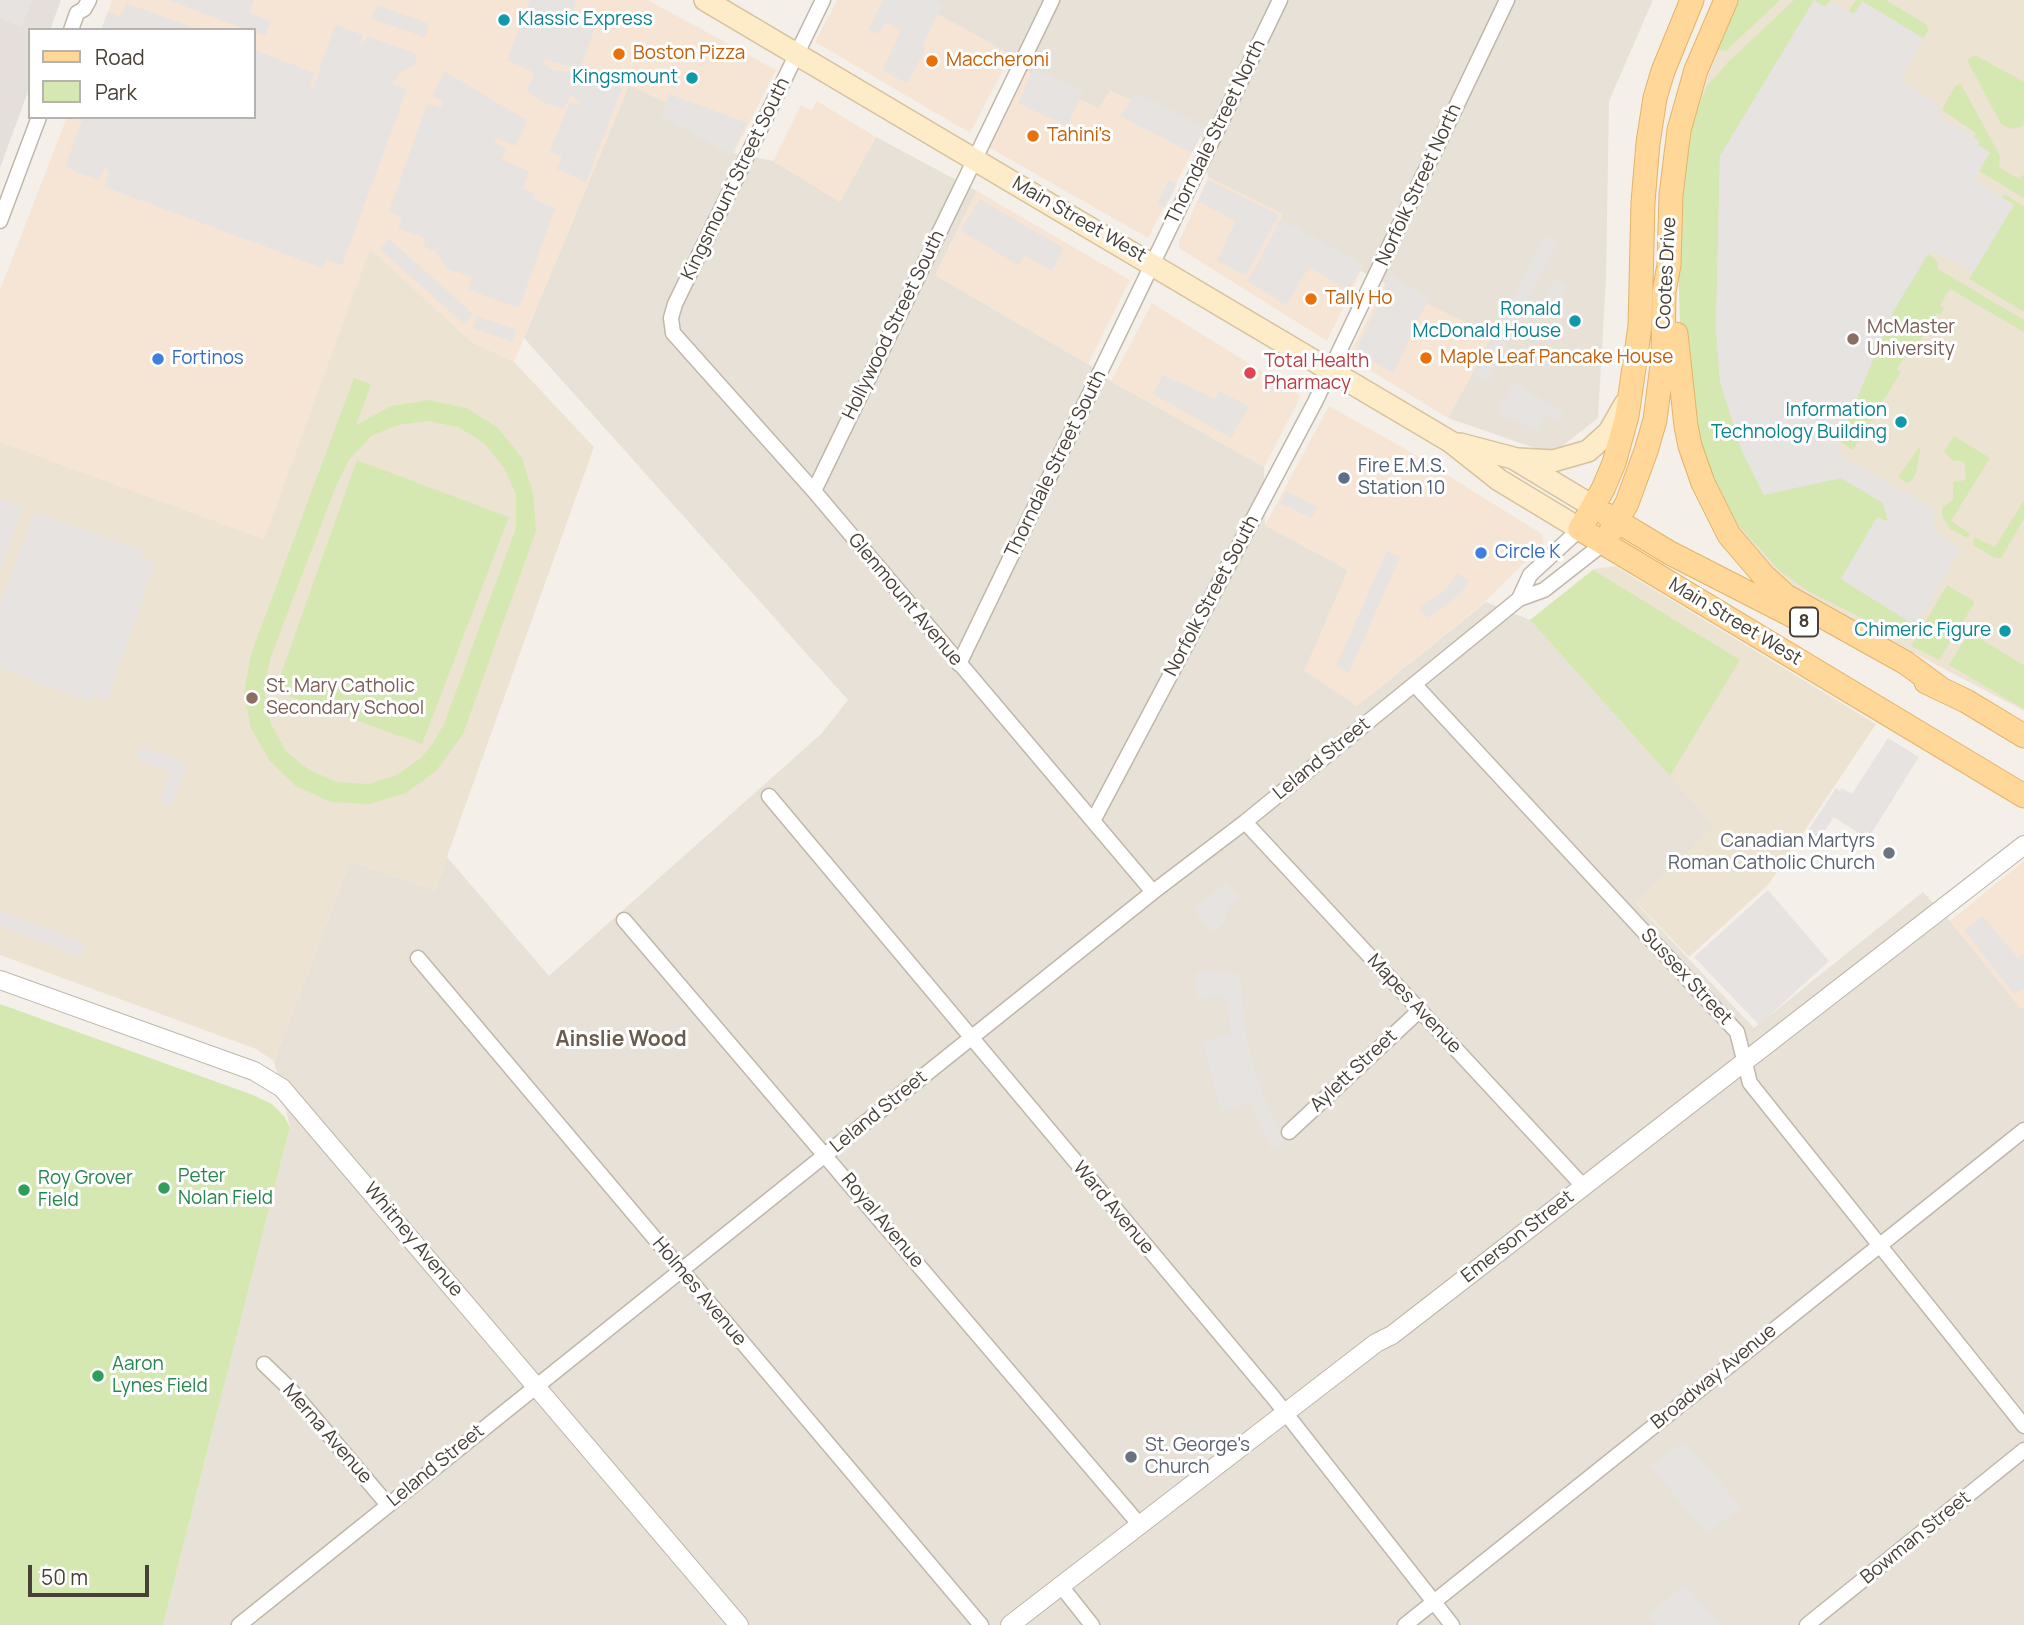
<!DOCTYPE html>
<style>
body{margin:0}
#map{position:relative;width:2024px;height:1625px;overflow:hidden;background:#f4f0e9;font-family:Manrope,sans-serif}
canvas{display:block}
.legend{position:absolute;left:28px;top:28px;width:228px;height:91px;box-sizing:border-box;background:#fff;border:2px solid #b6b3af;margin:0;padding:9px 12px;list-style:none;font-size:21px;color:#484037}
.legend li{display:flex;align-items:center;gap:14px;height:35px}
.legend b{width:35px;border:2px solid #b6b3af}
.scale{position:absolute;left:28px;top:1565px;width:121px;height:32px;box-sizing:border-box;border:4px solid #484037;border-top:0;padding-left:9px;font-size:21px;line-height:24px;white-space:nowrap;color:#484037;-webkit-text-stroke:5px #fff;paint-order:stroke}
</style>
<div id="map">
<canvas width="2024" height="1625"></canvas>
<ul class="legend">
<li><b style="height:9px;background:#fed799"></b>Road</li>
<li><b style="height:19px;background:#d5e8b2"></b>Park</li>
</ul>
<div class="scale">50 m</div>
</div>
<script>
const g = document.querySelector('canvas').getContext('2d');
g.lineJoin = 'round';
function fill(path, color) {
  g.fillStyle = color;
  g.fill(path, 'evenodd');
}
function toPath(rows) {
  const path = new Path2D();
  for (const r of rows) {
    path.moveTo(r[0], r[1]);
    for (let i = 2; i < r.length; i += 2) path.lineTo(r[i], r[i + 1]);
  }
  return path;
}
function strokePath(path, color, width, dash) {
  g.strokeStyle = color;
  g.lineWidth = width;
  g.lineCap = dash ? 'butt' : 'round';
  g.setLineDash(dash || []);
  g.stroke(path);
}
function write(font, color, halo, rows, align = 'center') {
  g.font = font + ' Manrope,sans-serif';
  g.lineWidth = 6;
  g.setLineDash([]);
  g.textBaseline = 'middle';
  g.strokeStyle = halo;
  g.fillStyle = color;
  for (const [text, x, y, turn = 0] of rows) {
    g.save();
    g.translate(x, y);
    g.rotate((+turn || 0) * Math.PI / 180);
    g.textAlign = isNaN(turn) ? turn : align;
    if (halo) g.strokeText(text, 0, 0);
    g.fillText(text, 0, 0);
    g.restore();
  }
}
fill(toPath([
 [912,0,1653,0,1609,101,1606,279,1598,418,1552,454,1448,418,1492,336,1361,271,1276,226,1282,214,1208,177,1201,133,1110,91,1099,109,1027,72,1011,55],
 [629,85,700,118,734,153,773,161,840,201,876,137,977,191,935,275,1088,364,1111,381,1264,467,1265,525,1348,570,1305,671,1358,705,1486,602,1530,620,1715,826,1636,903,1754,1028,1923,892,1950,921,2021,1008,2024,1007,2024,1625,163,1625,290,1127,274,1061,350,861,435,890,447,857,549,976,821,734,848,700,524,338]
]), '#e8e1d7');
fill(toPath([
 [112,0,648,0,776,70,734,153,695,133,700,118,629,85,514,362,472,342,370,250,264,539,0,442,0,290,67,117,254,117,254,30,101,30],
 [837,0,912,0,1011,55,970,133,815,42],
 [1027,72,1099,109,1110,91,1202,133,1148,238,990,148],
 [817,101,876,137,840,202,773,161,801,105,811,111],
 [1208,177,1283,214,1277,226,1361,271,1327,341,1179,248,1179,242],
 [977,191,1130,280,1088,364,935,275],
 [1385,283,1492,336,1448,418,1348,357],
 [1152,303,1301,396,1264,467,1111,381],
 [1329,406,1402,447,1542,534,1544,543,1485,602,1357,706,1304,671,1348,570,1265,525],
 [2024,861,2024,1007,2021,1009,1950,921]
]), '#f6e5d5');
fill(toPath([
 [0,0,61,0,50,30,30,30,30,86,0,168]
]), '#e4dfda');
fill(toPath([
 [1737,0,2024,0,2024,711,1795,590,1784,582,1733,527,1680,322,1679,287,1685,150,1717,45],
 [370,249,472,342,514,362,594,447,435,890,350,861,274,1061,256,1049,0,955,0,442,264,539],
 [1615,566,1876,724,1769,884,1689,957,1636,902,1714,826,1530,620,1594,569]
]), '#ede3d3');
fill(toPath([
 [1738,0,1780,0,1726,51,1719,50,1717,45],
 [1794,0,1830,0,1826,7,1814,1,1720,156,1716,328,1720,381,1741,449,1764,494,1841,478,1883,503,1888,521,1877,518,1841,579,1916,626,1906,641,1808,591,1781,572,1739,526,1721,497,1717,498,1691,424,1680,322,1679,287,1680,219,1685,150,1690,127,1707,86,1727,63],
 [1856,0,1886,0,1927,25,1928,31,1923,38,1862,2,1854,15,1849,11],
 [1975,55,2024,82,2024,124,2020,127,2010,129,2001,124,1967,60],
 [1961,84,2000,156,1999,167,2019,179,2024,174,2024,198,1979,171,1990,152,1978,145,1979,141,1974,137,1976,133,1942,110,1955,86],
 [2004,194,2024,206,2024,312,1969,279,2014,205,2002,197],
 [1928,254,1938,262,1938,269,2024,320,2024,332,1950,289,1940,305,1944,309,1940,315,1937,313,1910,357,1906,355,1897,369,1901,372,1853,450,1841,442,1841,436,1894,310],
 [354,378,371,384,356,425,391,406,429,400,466,408,498,428,522,458,533,493,536,531,463,734,436,771,406,793,370,804,332,802,297,787,270,761,251,728,244,693,251,654],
 [428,421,458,427,484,443,504,468,516,494,516,528,444,724,433,743,422,757,397,775,368,784,337,782,309,770,286,751,270,722,264,691,270,659,336,486,349,460,371,436,398,425],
 [1954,436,1990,458,1951,521,1970,534,1968,538,1950,529,1942,515,1942,508,1953,499,1953,482,1966,480,1964,461,1953,461,1944,451],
 [1921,445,1916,473,1913,479,1907,483,1898,477],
 [357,460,509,517,422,744,275,691],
 [2024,500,2024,519,2001,558,1995,558,1973,545,1975,537,1995,547],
 [1593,570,1740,660,1670,776,1530,620],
 [1947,585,1975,602,1939,660,1911,646],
 [1969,632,2024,665,2024,709,1949,665],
 [0,1004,253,1095,272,1104,284,1116,290,1127,163,1625,0,1625]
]), '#d5e8b2');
fill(toPath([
 [0,0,33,0,21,27,0,19],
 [168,0,254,0,249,13,271,21,265,36],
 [530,0,574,0,576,1,572,14,596,24,580,69,542,59,545,65,553,70,586,74,622,88,586,182,557,169,562,157,550,151,570,102,583,106,571,95,563,109,542,102,527,90,534,75,531,71,507,60],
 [883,0,934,0,943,4,922,46,926,49,907,83,883,70,901,30,889,23,885,24,878,34,869,29],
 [1814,0,1825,7,1830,1,1854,14,1862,1,1923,38,1901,79,1937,104,1940,117,1974,137,1979,141,1978,145,1990,152,1974,180,2014,205,1973,273,1931,249,1894,310,1838,442,1843,457,1933,508,1935,528,1942,537,1961,548,1916,626,1841,579,1877,517,1889,523,1883,503,1841,478,1764,495,1741,449,1720,381,1716,328,1720,156],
 [126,3,199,30,101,30,108,12,119,16,123,13],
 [377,5,429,24,425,37,372,19],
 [335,25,363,35,361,43,362,45,367,36,417,54,415,65,399,73,392,84,407,89,342,265,326,260,323,268,105,187,109,172,105,167,99,180,65,167,83,117,254,117,254,50,315,73,310,87,313,89],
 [1034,68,1083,92,1067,126,1018,103],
 [444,71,526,120,526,126,515,146,498,138,493,142,506,148,502,160,529,171,523,188,535,194,534,200,555,208,519,308,469,290,472,277,448,269,435,251,423,247,426,239,398,228,402,217,389,212,427,104,441,108,443,101,433,97],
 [1136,93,1205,127,1192,153,1120,116],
 [669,94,747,123,731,155,661,116],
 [1169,180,1177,184,1165,208,1157,204],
 [1208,180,1279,215,1246,275,1217,261,1236,221,1198,202],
 [980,199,1063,248,1052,271,1024,255,1018,265,960,230],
 [1281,219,1364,265,1348,290,1309,267,1286,305,1248,281],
 [1544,236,1557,242,1488,381,1475,375],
 [389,239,473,314,464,324,380,249],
 [1391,275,1429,298,1393,373,1359,353,1358,346],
 [1555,279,1566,285,1557,305,1545,299],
 [477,316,516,330,512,342,473,328],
 [1163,375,1215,399,1219,391,1249,406,1231,438,1153,394],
 [1513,383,1564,412,1557,422,1545,415,1537,431,1497,413],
 [1286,491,1317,507,1311,518,1280,503],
 [0,499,23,508,0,569],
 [34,512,143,551,142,557,156,562,107,700,92,695,89,701,0,668,0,605],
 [1387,551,1400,557,1349,672,1336,667],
 [1457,573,1469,580,1461,593,1428,618,1419,608,1447,588],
 [1888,738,1919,757,1871,834,1865,831,1862,835,1834,817,1817,842,1805,835,1836,788,1840,791,1842,788,1852,794],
 [141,747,188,763,171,806,160,801,170,772,136,759],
 [1227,882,1240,897,1229,905,1224,924,1213,933,1193,909],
 [1768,890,1829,961,1759,1025,1694,957],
 [0,911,86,943,80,957,0,926],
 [1982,916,2018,958,2024,954,2024,988,2014,994,1964,930],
 [1208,972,1240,975,1245,1030,1253,1065,1262,1092,1285,1144,1272,1151,1250,1102,1223,1112,1216,1094,1203,1042,1231,1034,1226,997,1197,999,1195,973],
 [1685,1442,1741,1507,1707,1534,1649,1465],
 [1685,1584,1721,1625,1657,1625,1648,1616]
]), '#e6e3e1');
const minor = toPath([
 [823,0,675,304,671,318,673,333,814,491,1153,892],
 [71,30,77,13,84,9,89,0],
 [0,221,39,117],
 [814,491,1052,0],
 [1519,599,1530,575,1580,529],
 [959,664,1280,0],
 [1415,685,1737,1032,1750,1083,2024,1426],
 [769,796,1273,1397,1452,1625],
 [1093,821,1315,402,1507,0],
 [1245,822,1583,1186],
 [624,920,1139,1524],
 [418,958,981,1625],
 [1289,1132,1420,1010],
 [264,1364,290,1389,388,1505],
 [1061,1586,1092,1625],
 [239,1625,1153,892,1245,822,1519,599,1544,590,1604,543],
 [1405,1625,2024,1130],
 [1807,1625,2024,1450]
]);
const tertiary = toPath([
 [0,980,254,1071,282,1088,739,1625],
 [1010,1625,1376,1343,1392,1335,2024,845]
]);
const secondary = toPath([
 [705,0,1451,442,1499,480,1580,529],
 [1460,444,1513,458,1594,507],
 [1518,459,1553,461,1588,451,1609,432,1625,404]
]);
const primary = toPath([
 [1692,0,1663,71,1655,98,1648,143,1643,202,1640,326,1627,416,1614,463,1603,489,1580,529,2024,796],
 [1676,334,1686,426,1690,446,1703,483,1729,535,1764,576,1786,596,1906,663,1940,688],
 [1607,515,1670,553,1801,620],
 [1604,543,1627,503,1646,451,1655,420,1663,357,1664,292,1669,265,1671,195,1679,130,1696,70,1726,0],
 [1926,682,1966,701,2024,736]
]);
strokePath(minor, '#c0b7ab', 17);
strokePath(tertiary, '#c0b7ab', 20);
strokePath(secondary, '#d7c29b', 24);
strokePath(primary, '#e4b368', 25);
strokePath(minor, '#fff', 14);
strokePath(tertiary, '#fff', 18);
strokePath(secondary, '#feecc9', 21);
strokePath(primary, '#fed799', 23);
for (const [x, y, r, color] of [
 [504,20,7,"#0f9aa8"],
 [619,54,7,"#e8710a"],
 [932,61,7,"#e8710a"],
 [692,78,7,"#0f9aa8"],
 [1033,136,7,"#e8710a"],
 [1311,299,7,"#e8710a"],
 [1575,321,7,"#0f9aa8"],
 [1853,339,7,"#8d6e63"],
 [1426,358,7,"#e8710a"],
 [158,359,7,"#3f7fe0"],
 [1250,373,7,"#e0444e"],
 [1901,422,7,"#0f9aa8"],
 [1344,478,7,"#5c6f8a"],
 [1481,553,7,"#3f7fe0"],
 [2005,631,7,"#0f9aa8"],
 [252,698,7,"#8d6e63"],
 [1889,853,7,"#6b7280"],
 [164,1188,7,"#2e9e5b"],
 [24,1190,7,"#2e9e5b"],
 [98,1376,7,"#2e9e5b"],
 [1131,1457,7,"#6b7280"]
]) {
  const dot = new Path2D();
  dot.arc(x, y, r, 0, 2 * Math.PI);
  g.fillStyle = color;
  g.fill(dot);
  strokePath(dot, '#fff', 2.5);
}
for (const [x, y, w] of [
 [1804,622,28]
]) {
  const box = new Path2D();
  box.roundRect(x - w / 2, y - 14.5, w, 29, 5);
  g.fillStyle = '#fff';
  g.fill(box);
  strokePath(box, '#484037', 2);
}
write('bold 18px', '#484037', null, [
 ["8",1804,622]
]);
write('19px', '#0d838f', '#fff', [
 ["Klassic Express",518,20,"left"],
 ["Kingsmount",678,78],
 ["Ronald",1561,310],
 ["McDonald House",1561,332],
 ["Information",1887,411],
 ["Technology Building",1887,433],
 ["Chimeric Figure",1991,631]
], 'right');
write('19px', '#c56008', '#fff', [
 ["Boston Pizza",633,54],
 ["Maccheroni",946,61],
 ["Tahini's",1047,136],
 ["Tally Ho",1325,299],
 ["Maple Leaf Pancake House",1440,358]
], 'left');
write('19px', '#484037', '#fff', [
 ["Thorndale Street North",1216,132,-64],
 ["Kingsmount Street South",736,179,-64],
 ["Norfolk Street North",1419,185,-65],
 ["Main Street West",1079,220,30],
 ["Cootes Drive",1667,273,-87],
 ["Hollywood Street South",894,325,-64],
 ["Thorndale Street South",1056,464,-64],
 ["Norfolk Street South",1212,596,-62],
 ["Glenmount Avenue",905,600,50],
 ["Main Street West",1735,622,31],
 ["Leland Street",1322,759,-39],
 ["Sussex Street",1686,977,47],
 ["Mapes Avenue",1414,1004,47],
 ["Aylett Street",1354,1071,-43],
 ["Leland Street",879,1112,-39],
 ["Ward Avenue",1113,1208,50],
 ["Royal Avenue",882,1221,50],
 ["Emerson Street",1518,1237,-38],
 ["Whitney Avenue",413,1240,50],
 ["Holmes Avenue",699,1292,50],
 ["Broadway Avenue",1714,1377,-39],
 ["Merna Avenue",327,1434,49],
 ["Leland Street",436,1466,-39],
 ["Bowman Street",1916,1538,-39]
]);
write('19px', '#785e54', '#fff', [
 ["McMaster",1867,328],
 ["University",1867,350],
 ["St. Mary Catholic",266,687],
 ["Secondary School",266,709]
], 'left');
write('19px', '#366cbe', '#fff', [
 ["Fortinos",172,359],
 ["Circle K",1495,553]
], 'left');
write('19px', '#be3a42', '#fff', [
 ["Total Health",1264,362],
 ["Pharmacy",1264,384]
], 'left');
write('19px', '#4e5e75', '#fff', [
 ["Fire E.M.S.",1358,467],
 ["Station 10",1358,489]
], 'left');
write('19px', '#5b616d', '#fff', [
 ["Canadian Martyrs",1875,842],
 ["Roman Catholic Church",1875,864],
 ["St. George's",1145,1446,"left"],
 ["Church",1145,1468,"left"]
], 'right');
write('19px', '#27864d', '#fff', [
 ["Peter",178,1177],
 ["Nolan Field",178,1199],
 ["Roy Grover",38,1179],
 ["Field",38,1201],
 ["Aaron",112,1365],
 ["Lynes Field",112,1387]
], 'left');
write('bold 21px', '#6b5d4e', '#fff', [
 ["Ainslie Wood",621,1040]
]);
</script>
